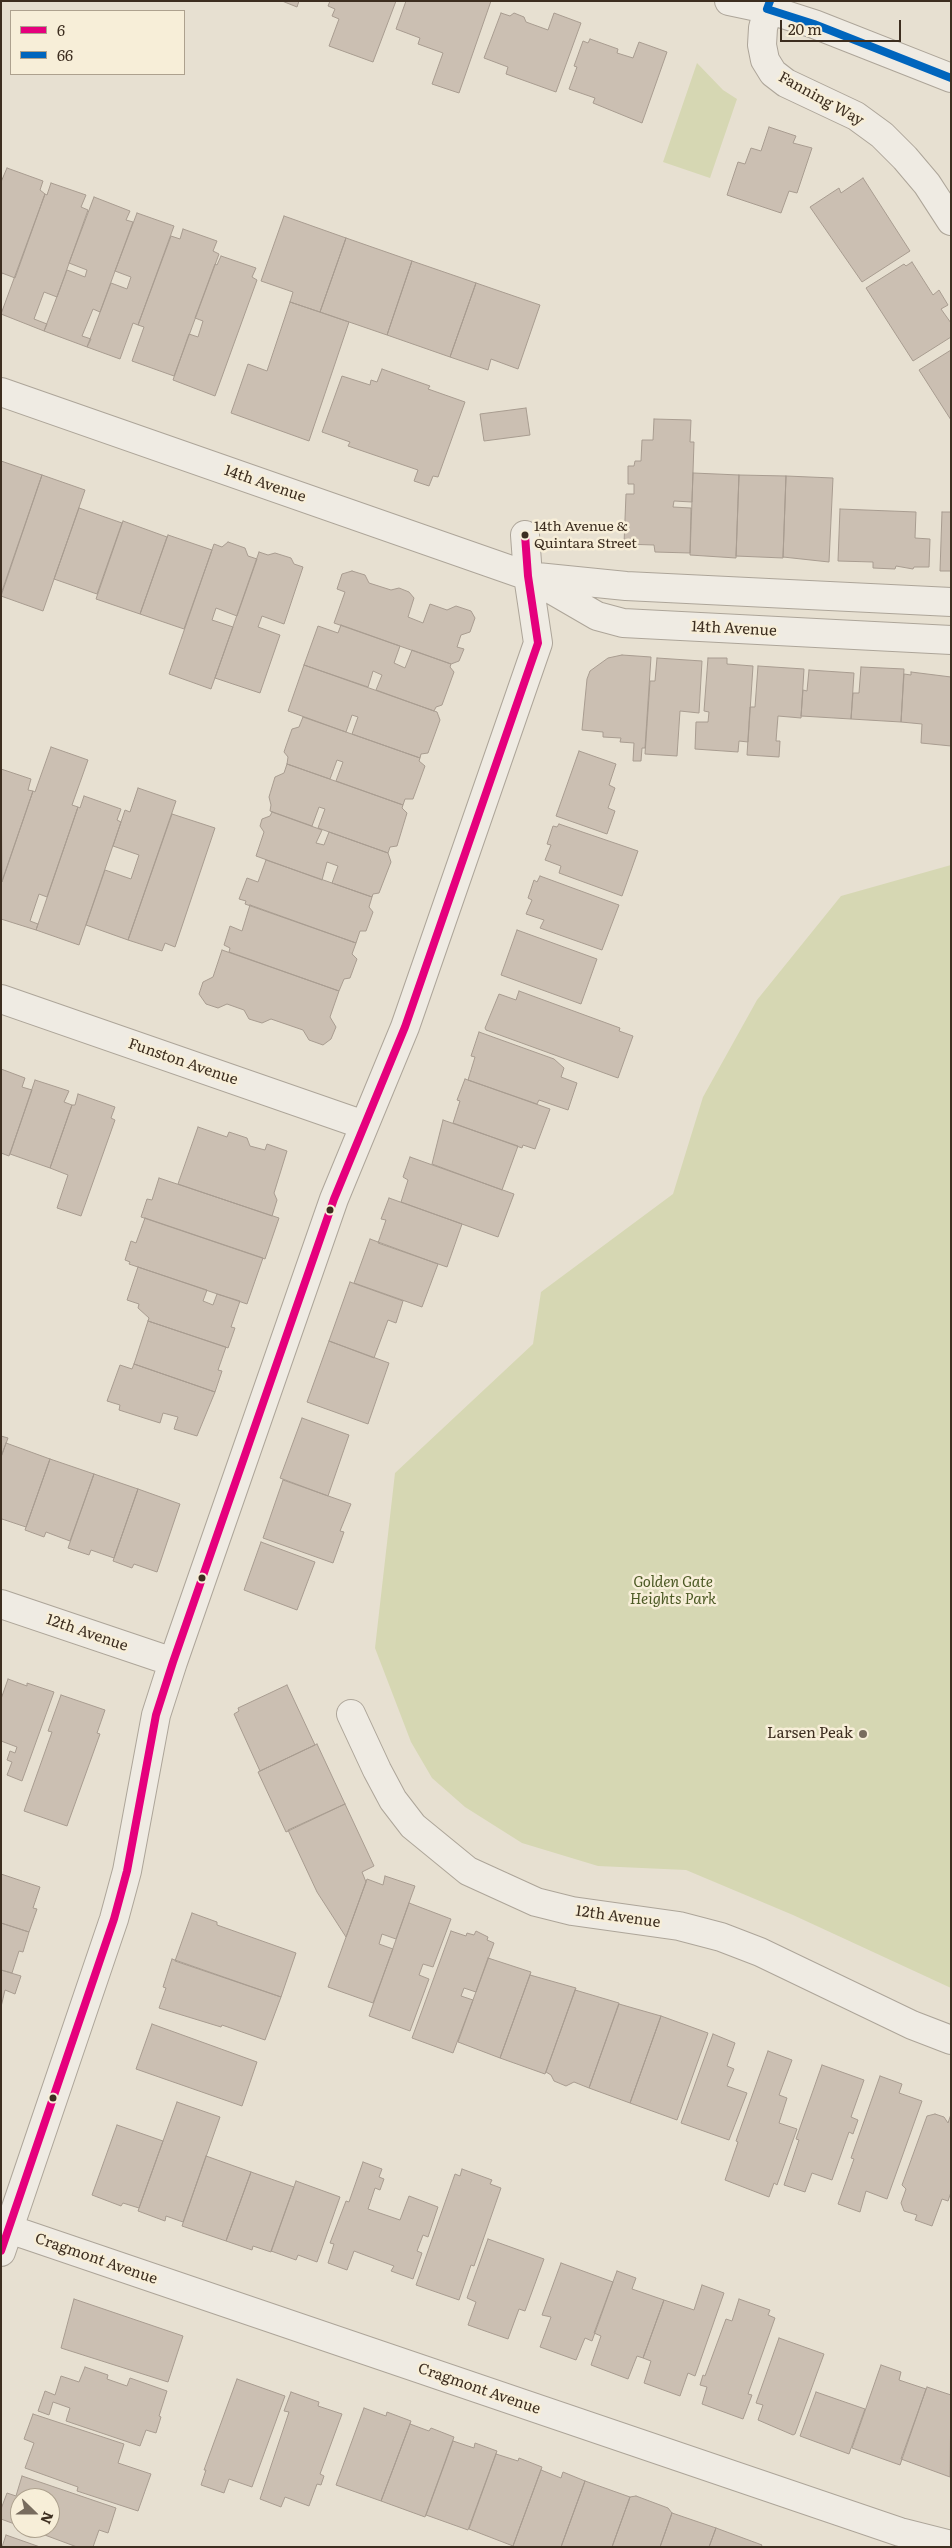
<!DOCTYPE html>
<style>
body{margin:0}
#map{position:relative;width:952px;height:2548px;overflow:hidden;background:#e7e0d1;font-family:Literata,serif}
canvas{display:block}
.frame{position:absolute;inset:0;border:2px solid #3d2e20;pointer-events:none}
.legend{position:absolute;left:10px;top:10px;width:175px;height:65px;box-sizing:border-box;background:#f7eed8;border:1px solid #ada18e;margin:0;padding:6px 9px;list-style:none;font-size:15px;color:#3d2e20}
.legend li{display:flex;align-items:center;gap:10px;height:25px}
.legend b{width:25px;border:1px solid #ada18e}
.north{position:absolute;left:10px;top:2488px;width:50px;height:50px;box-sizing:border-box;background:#f7eed8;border:1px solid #ada18e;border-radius:50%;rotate:112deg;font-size:14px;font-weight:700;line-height:20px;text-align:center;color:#3d2e20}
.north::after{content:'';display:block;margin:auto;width:18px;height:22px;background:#786c5e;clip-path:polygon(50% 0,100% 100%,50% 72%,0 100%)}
.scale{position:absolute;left:780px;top:20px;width:121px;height:22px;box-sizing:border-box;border:2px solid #3d2e20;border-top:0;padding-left:6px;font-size:15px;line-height:18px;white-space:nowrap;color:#3d2e20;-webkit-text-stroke:4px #f7eed8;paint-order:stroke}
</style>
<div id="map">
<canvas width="952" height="2548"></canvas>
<div class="frame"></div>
<ul class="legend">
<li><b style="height:6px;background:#e5007d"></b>6</li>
<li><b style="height:6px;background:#0065bd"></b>66</li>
</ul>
<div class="north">N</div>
<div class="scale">20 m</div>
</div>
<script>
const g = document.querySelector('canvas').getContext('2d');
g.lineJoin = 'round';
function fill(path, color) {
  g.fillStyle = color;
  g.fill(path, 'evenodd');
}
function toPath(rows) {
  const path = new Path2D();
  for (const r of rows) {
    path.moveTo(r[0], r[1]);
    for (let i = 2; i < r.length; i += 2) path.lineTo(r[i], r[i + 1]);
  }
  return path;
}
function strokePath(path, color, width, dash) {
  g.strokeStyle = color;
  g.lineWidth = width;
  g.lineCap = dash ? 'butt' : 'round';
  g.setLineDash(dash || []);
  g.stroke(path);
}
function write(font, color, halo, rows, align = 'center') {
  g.font = font + ' Literata,serif';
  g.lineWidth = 5;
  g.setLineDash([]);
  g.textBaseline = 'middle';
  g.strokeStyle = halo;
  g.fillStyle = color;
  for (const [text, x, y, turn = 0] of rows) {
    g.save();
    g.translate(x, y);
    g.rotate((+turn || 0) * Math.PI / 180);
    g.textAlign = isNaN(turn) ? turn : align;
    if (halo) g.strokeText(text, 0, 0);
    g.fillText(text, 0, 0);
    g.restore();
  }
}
fill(toPath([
 [697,63,723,90,737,99,710,178,663,162],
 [951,865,951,1988,793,1915,686,1870,598,1866,522,1843,465,1807,432,1778,411,1742,375,1648,395,1473,533,1344,541,1292,673,1194,703,1097,757,1000,841,896]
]), '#d6d7b3');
const building = toPath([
 [282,1,299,1,297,7,282,1],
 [330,1,396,1,373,62,329,46,339,19,332,16,335,9,328,6,330,1],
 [406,1,491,1,459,93,432,84,443,53,418,44,420,38,396,29,406,1],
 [501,13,510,16,514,13,524,17,526,22,548,30,554,13,581,23,556,92,506,74,508,67,484,58,501,13],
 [590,39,618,49,617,53,633,58,639,42,667,52,642,123,593,103,595,98,569,89,577,67,574,66,583,41,588,43,590,39],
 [769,127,796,136,793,143,812,148,797,193,789,191,781,213,727,195,738,162,745,164,751,148,761,151,769,127],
 [7,168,43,181,40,190,45,194,15,278,2,273,1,277,1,182,7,168],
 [863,178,910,251,862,282,810,207,839,188,841,193,863,178],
 [51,183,86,195,81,207,88,210,57,297,44,292,34,319,47,324,44,331,1,314,45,194,47,195,51,183],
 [94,197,130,211,126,220,133,222,100,312,93,309,82,336,91,339,87,347,44,331,67,270,85,277,87,270,69,263,94,197],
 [137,213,174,226,138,325,133,323,120,359,87,347,111,283,127,289,131,277,115,271,137,213],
 [284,216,346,238,320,312,290,302,293,292,261,281,284,216],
 [183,229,217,241,213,251,219,254,174,376,132,361,144,327,138,325,171,236,180,239,183,229],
 [346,238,412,261,387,335,320,312,346,238],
 [221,256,256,268,252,277,257,280,215,396,173,380,189,334,198,337,203,321,195,318,215,264,217,265,221,256],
 [412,261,476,283,450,357,387,335,412,261],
 [912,262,933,295,939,290,948,305,941,309,951,323,951,337,913,361,866,288,904,264,906,266,912,262],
 [476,283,540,305,518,369,491,359,488,370,450,357,476,283],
 [290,302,349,322,309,441,231,413,248,364,267,371,290,302],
 [951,350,951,420,919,370,951,350],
 [382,369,430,386,428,389,465,402,438,477,433,476,429,486,414,481,418,470,348,446,350,442,322,432,342,376,370,385,371,380,377,382,382,369],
 [526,408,530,435,484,441,480,414,526,408],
 [654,419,691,420,690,442,694,442,692,502,674,501,673,507,691,508,690,553,655,552,654,545,624,544,626,494,634,494,634,484,628,484,628,466,634,466,635,461,641,461,642,440,653,440,654,419],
 [1,461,42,475,1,594,1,461],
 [693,473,739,475,736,558,690,555,693,473],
 [42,475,85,490,43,611,1,596,42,475],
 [739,475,786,476,783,558,736,556,739,475],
 [786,476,833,478,829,562,783,557,786,476],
 [79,508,122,523,97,594,54,579,79,508],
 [840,509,916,512,915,538,930,539,929,567,914,567,913,569,896,566,895,569,873,568,873,562,838,561,840,509],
 [942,512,951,512,951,571,940,571,942,512],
 [123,521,167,537,140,614,96,599,123,521],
 [168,535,212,550,184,629,140,614,168,535],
 [228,542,245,548,248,556,257,559,237,616,216,608,212,620,233,627,211,689,169,674,214,544,222,547,228,542],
 [259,552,268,555,275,553,291,558,294,564,303,567,284,624,262,616,258,627,280,635,260,693,215,678,259,552],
 [352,571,365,575,369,583,391,590,399,588,409,592,414,598,408,617,423,623,430,604,447,610,456,606,471,611,475,618,470,632,461,635,457,647,464,649,459,661,451,664,334,623,345,592,337,589,342,574,352,571],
 [341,625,400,646,394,663,405,668,412,650,451,664,450,667,454,672,442,705,436,707,434,711,376,690,382,675,373,671,368,687,304,665,318,626,338,633,341,625],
 [622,655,651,657,645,748,642,748,641,761,633,761,634,743,620,742,621,738,603,737,603,732,582,730,587,679,590,671,608,658,622,655],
 [657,658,702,661,699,713,680,711,677,756,645,754,650,681,655,681,657,658],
 [708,658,727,658,727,664,753,666,748,742,739,741,738,752,695,749,696,722,708,722,709,712,704,711,708,658],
 [304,665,437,712,440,720,428,753,421,754,420,758,352,734,358,717,352,715,346,732,288,711,304,665],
 [758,666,804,669,801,718,778,716,776,741,780,741,779,757,747,755,750,707,755,707,758,666],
 [861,667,904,669,901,722,851,719,853,693,859,693,861,667],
 [809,670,854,673,851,719,801,716,803,690,807,691,809,670],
 [911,672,951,677,951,746,921,743,922,724,901,722,904,674,911,675,911,672],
 [303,717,420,758,419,761,425,766,413,799,405,799,403,805,336,781,343,762,337,760,330,779,287,764,288,757,284,752,286,746,292,729,299,727,303,717],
 [51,747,88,760,72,805,78,807,47,897,39,894,30,921,38,924,36,930,1,919,1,884,33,791,35,792,51,747],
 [579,751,616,764,609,785,615,788,608,808,615,811,607,834,556,816,579,751],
 [287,764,403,805,402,808,407,813,397,846,390,847,388,853,318,828,325,809,319,807,312,826,270,811,271,805,269,797,275,777,284,773,287,764],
 [1,769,31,779,28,790,33,791,2,882,1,769],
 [138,788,176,801,128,940,86,925,105,870,131,879,139,855,113,846,125,810,130,812,138,788],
 [84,796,121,809,117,820,121,822,79,945,36,930,78,807,80,808,84,796],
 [272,812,322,830,316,843,324,845,329,832,388,853,391,862,379,893,373,894,372,897,332,883,338,866,327,862,322,880,256,856,264,832,260,826,262,819,270,816,272,812],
 [172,814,215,828,175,947,165,943,162,951,128,940,172,814],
 [559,824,638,851,622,896,559,873,561,866,545,860,551,845,547,844,553,826,557,827,559,824],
 [266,860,372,897,369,907,373,912,366,931,360,931,356,943,245,904,246,901,239,899,247,878,258,882,266,860],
 [540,876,619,905,602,950,540,928,544,920,526,914,532,900,528,898,534,880,537,882,540,876],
 [250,905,356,943,352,954,357,959,350,978,344,979,339,991,229,952,230,948,224,945,230,926,242,931,250,905],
 [517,930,597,959,581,1004,501,975,517,930],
 [222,950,339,991,330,1017,336,1027,331,1039,323,1045,309,1040,303,1030,271,1019,262,1023,249,1019,244,1010,227,1004,218,1008,206,1004,199,994,203,982,213,977,222,950],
 [519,991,620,1028,619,1031,633,1036,618,1078,486,1030,485,1028,499,994,516,1000,519,991],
 [479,1032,554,1059,564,1068,561,1077,577,1083,568,1110,539,1100,537,1104,468,1080,475,1057,471,1056,479,1032],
 [1,1069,25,1078,22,1087,32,1090,9,1156,1,1153,1,1069],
 [465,1079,550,1109,535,1149,523,1145,522,1148,453,1123,460,1101,457,1100,465,1079],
 [35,1080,69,1091,64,1102,72,1105,50,1168,10,1154,35,1080],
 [78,1094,115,1107,111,1118,115,1120,81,1216,57,1208,68,1175,50,1168,72,1105,75,1105,78,1094],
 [443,1120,518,1146,502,1190,432,1164,443,1120],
 [198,1127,227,1137,229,1132,247,1138,250,1146,265,1150,267,1144,287,1151,274,1193,277,1200,272,1216,178,1184,198,1127],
 [410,1157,514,1194,498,1237,401,1202,408,1180,403,1177,410,1157],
 [159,1178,279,1218,265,1259,141,1217,147,1199,152,1200,159,1178],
 [389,1198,462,1224,447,1267,378,1243,386,1220,381,1219,389,1198],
 [145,1218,263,1258,247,1304,129,1264,130,1262,125,1260,131,1241,136,1243,145,1218],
 [370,1239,438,1264,422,1307,354,1283,370,1239],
 [138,1267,207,1290,203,1301,213,1305,217,1294,240,1301,231,1327,235,1328,228,1348,148,1321,149,1318,138,1308,139,1304,127,1300,138,1267],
 [350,1282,403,1301,396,1323,388,1320,374,1358,329,1341,350,1282],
 [148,1321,226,1347,218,1370,222,1371,215,1392,134,1364,148,1321],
 [329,1341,389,1363,368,1424,307,1402,329,1341],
 [134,1364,215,1392,197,1436,174,1429,178,1417,163,1413,160,1423,119,1410,120,1405,107,1401,120,1365,132,1369,134,1364],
 [302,1418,349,1435,328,1496,280,1478,302,1418],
 [1,1436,8,1438,1,1457,1,1436],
 [6,1443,50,1459,26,1527,2,1519,1,1522,1,1457,6,1443],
 [50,1459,94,1474,70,1541,46,1532,44,1537,25,1530,50,1459],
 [94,1474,138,1489,114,1558,91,1550,89,1555,68,1548,94,1474],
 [283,1480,351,1504,340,1531,344,1532,333,1563,263,1538,283,1480],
 [138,1489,180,1504,157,1572,134,1564,132,1568,113,1561,138,1489],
 [261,1542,315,1562,297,1610,244,1590,261,1542],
 [8,1679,27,1686,27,1683,54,1692,22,1781,7,1775,12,1762,7,1760,10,1751,15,1753,17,1747,1,1741,1,1699,8,1679],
 [287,1685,315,1745,260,1771,234,1714,239,1711,238,1708,287,1685],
 [61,1695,105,1710,97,1733,100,1734,67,1826,24,1811,52,1732,48,1731,61,1695],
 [317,1744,345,1804,286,1832,258,1772,317,1744],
 [345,1804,374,1866,362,1872,366,1882,346,1937,317,1892,288,1830,345,1804],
 [1,1874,40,1887,33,1908,37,1909,29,1932,1,1923,1,1874],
 [385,1876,415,1886,396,1939,382,1934,379,1944,393,1949,373,2003,328,1987,367,1879,383,1885,385,1876],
 [409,1903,451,1919,433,1967,423,1964,419,1975,429,1979,410,2031,369,2016,409,1903],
 [192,1913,217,1922,217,1925,296,1953,281,1997,175,1961,192,1913],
 [1,1923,29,1932,23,1952,19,1951,12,1973,1,1970,1,1923],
 [451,1931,466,1936,467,1933,474,1935,476,1931,488,1937,487,1940,494,1943,476,1992,464,1988,461,1996,473,2000,453,2053,412,2038,451,1931],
 [488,1958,531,1972,500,2058,458,2042,488,1958],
 [172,1959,281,1997,265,2040,222,2025,221,2027,159,2008,166,1988,163,1987,172,1959],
 [1,1970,21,1976,15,1994,5,1990,1,2007,1,1970],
 [530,1975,576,1988,545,2074,500,2058,530,1975],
 [575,1990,619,2003,589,2088,574,2082,566,2086,554,2081,551,2075,546,2072,575,1990],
 [619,2004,661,2016,630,2103,589,2088,619,2004],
 [661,2016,708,2033,677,2120,630,2103,661,2016],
 [152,2024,257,2062,242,2106,136,2069,152,2024],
 [713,2034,735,2043,727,2066,734,2069,727,2086,747,2093,729,2140,681,2123,713,2034],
 [768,2051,792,2060,779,2095,787,2098,779,2123,797,2129,777,2185,774,2183,769,2197,725,2180,738,2142,736,2141,768,2051],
 [822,2065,864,2080,851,2117,858,2120,853,2134,849,2132,832,2180,812,2173,805,2192,784,2185,799,2140,796,2139,822,2065],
 [880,2076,902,2084,899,2093,922,2101,887,2199,866,2191,860,2212,838,2204,854,2159,851,2158,880,2076],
 [177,2102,220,2117,183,2222,166,2216,165,2221,138,2211,177,2102],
 [935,2114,944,2117,948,2123,951,2114,951,2192,948,2201,942,2199,932,2226,915,2220,917,2215,904,2211,901,2203,906,2189,902,2185,927,2116,935,2114],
 [117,2125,163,2141,139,2208,123,2203,121,2206,92,2195,117,2125],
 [206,2156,251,2172,226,2241,182,2226,206,2156],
 [363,2162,382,2169,379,2177,384,2179,380,2190,375,2188,368,2209,400,2220,409,2196,438,2207,428,2237,423,2235,417,2251,422,2253,413,2279,391,2271,394,2266,354,2251,347,2270,328,2263,334,2244,330,2243,346,2201,349,2202,363,2162],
 [462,2169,492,2180,490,2184,501,2188,474,2266,471,2265,459,2300,416,2285,455,2174,460,2176,462,2169],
 [251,2172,294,2187,271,2252,253,2246,252,2250,226,2241,251,2172],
 [296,2181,340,2197,317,2262,298,2255,296,2260,271,2251,296,2181],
 [488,2239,544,2259,525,2311,519,2309,508,2339,468,2325,476,2302,467,2298,488,2239],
 [561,2263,613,2282,592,2341,585,2338,576,2360,540,2347,551,2317,542,2315,561,2263],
 [617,2271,636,2278,632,2289,664,2300,643,2358,637,2356,628,2379,591,2365,601,2336,594,2333,617,2271],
 [702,2285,724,2293,695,2376,688,2373,680,2396,644,2383,651,2361,643,2358,664,2300,694,2310,702,2285],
 [74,2299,183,2336,168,2382,61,2348,74,2299],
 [739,2299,770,2310,768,2315,775,2318,748,2394,752,2395,743,2419,702,2404,707,2387,700,2385,703,2375,705,2376,726,2319,732,2321,739,2299],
 [779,2338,824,2354,795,2434,793,2435,758,2420,763,2405,756,2403,779,2338],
 [881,2365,901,2372,899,2380,926,2389,900,2465,852,2448,881,2365],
 [85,2367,108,2375,107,2379,127,2386,130,2378,167,2391,159,2416,161,2417,156,2433,146,2430,140,2446,66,2421,70,2408,53,2402,49,2415,38,2411,45,2391,55,2395,61,2376,79,2382,85,2367],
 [237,2379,285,2396,252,2487,229,2479,224,2493,201,2485,206,2470,204,2470,237,2379],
 [927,2387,951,2395,950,2477,901,2459,927,2387],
 [291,2392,319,2402,318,2406,342,2414,320,2474,324,2476,321,2485,317,2484,309,2506,285,2497,281,2507,260,2499,289,2412,284,2411,291,2392],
 [816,2392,865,2409,849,2454,800,2436,816,2392],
 [364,2408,386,2416,387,2412,411,2421,381,2501,336,2485,364,2408],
 [33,2414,124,2444,118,2463,151,2474,138,2511,77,2491,78,2487,25,2468,34,2443,24,2439,33,2414],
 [410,2424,429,2431,431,2428,454,2437,425,2517,381,2501,410,2424],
 [453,2441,474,2448,475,2443,497,2451,468,2530,426,2515,453,2441],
 [496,2454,518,2461,519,2458,542,2467,513,2546,469,2529,496,2454],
 [541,2470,561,2478,563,2472,585,2481,561,2547,516,2547,513,2546,541,2470],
 [22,2476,116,2508,108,2533,99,2530,93,2547,77,2547,26,2528,50,2528,50,2498,20,2498,20,2526,1,2519,1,2509,7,2493,16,2496,22,2476],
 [585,2481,630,2497,612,2547,561,2547,585,2481],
 [636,2496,668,2508,672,2513,660,2547,612,2547,630,2497,636,2496],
 [672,2513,716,2528,709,2547,660,2547,672,2513],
 [716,2528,762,2545,761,2547,709,2547,716,2528],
 [6,2535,40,2547,2,2547,6,2535]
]);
fill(building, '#cbbfb2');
strokePath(building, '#a89c90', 1);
const minor = toPath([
 [729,1,767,9,814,24,951,78],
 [770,1,763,28,762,45,765,60,773,73,786,83,856,116,882,135,905,158,927,184,951,221],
 [1,392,528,576,597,616,623,623,951,640],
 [537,577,626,586,951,602],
 [1,999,364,1125],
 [1,1604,173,1662],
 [351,1714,377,1770,393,1800,413,1826,468,1871,536,1902,572,1911,679,1926,721,1937,760,1952,912,2025,951,2040],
 [9,2229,900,2532,951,2545],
 [1,2252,114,1919,127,1871,156,1715,173,1662,334,1199,405,1027,538,643,528,576,525,535]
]);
strokePath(minor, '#ada599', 30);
strokePath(minor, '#efebe3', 28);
strokePath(toPath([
 [1,2251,114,1919,127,1871,156,1715,173,1662,334,1199,405,1027,538,643,528,576,525,535]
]), '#e5007d', 8);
strokePath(toPath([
 [770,1,767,9,814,24,951,78]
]), '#0065bd', 8);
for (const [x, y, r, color] of [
 [525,535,4.5,"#3d2e20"],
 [330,1210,4.5,"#3d2e20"],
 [202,1578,4.5,"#3d2e20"],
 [863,1734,5,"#786c5e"],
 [53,2098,4.5,"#3d2e20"]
]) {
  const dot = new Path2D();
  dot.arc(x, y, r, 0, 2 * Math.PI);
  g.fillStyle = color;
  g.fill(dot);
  strokePath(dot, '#f7eed8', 2);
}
write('14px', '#3d2e20', '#f7eed8', [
 ["14th Avenue &",534,527],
 ["Quintara Street",534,544]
], 'left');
write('15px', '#3d2e20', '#f7eed8', [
 ["Fanning Way",821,99,29],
 ["14th Avenue",265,484,19],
 ["14th Avenue",734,629,3],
 ["Funston Avenue",183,1062,19],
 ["12th Avenue",87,1633,19],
 ["12th Avenue",618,1917,8],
 ["Cragmont Avenue",96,2259,19],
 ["Cragmont Avenue",479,2389,19]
]);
write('italic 15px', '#4d5a26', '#f7eed8', [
 ["Golden Gate",673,1583],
 ["Heights Park",673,1600]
]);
write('15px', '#3d2e20', '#f7eed8', [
 ["Larsen Peak",853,1734]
], 'right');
</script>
